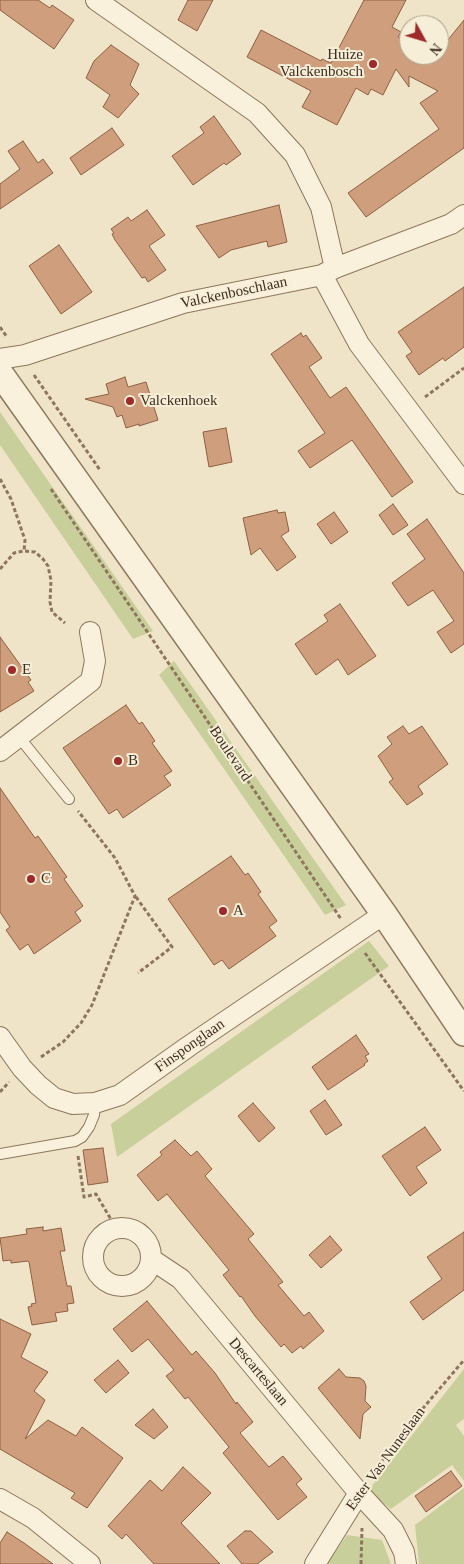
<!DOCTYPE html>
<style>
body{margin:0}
#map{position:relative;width:464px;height:1564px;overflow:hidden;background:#f0e4c8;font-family:Georgia,serif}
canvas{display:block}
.north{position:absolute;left:399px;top:15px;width:50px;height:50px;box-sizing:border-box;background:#f7eed8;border:1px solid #ada18e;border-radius:50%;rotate:129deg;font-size:14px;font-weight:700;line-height:20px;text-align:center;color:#3d2e20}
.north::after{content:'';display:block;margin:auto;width:18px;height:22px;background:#9e2a2b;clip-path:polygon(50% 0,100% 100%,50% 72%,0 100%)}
</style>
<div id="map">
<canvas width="464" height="1564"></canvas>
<div class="north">N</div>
</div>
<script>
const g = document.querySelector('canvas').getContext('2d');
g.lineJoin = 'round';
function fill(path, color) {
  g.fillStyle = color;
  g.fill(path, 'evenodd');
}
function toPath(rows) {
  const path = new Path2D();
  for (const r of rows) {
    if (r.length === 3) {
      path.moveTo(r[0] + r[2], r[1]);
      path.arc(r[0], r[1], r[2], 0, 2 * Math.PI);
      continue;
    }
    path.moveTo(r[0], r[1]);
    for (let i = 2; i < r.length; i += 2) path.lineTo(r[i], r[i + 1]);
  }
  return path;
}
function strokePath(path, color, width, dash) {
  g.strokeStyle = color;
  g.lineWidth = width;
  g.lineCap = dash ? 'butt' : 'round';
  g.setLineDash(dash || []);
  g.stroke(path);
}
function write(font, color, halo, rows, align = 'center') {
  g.font = font + ' Georgia,serif';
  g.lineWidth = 4;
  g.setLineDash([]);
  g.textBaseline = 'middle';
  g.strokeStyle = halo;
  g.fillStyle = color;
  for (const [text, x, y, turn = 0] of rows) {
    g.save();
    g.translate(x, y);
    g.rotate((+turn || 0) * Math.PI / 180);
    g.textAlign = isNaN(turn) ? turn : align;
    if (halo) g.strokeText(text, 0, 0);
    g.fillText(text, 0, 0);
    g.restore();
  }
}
fill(toPath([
 [0,412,153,631,133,639,0,445],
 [174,661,346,905,325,915,159,675],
 [369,941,389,966,117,1157,111,1124],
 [464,1369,464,1419,456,1425,464,1436,464,1481,452,1465,391,1509,368,1491],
 [464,1488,464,1564,419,1564,415,1525],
 [347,1535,382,1540,391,1564,327,1564]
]), '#c9cf9b');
const building = toPath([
 [0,0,38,0,50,8,52,5,74,20,54,49,0,10,0,0],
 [188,0,213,0,197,31,178,20,188,0],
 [364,0,406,0,392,27,401,32,398,37,409,43,409,55,439,55,439,51,464,20,464,148,366,217,348,193,439,129,420,103,438,91,409,76,409,87,396,69,383,95,371,89,368,95,356,88,337,125,302,107,311,91,247,57,261,30,321,61,322,59,331,63,364,0],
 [111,45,139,64,130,85,139,94,118,118,103,107,110,95,86,78,94,61,111,45],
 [214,116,241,154,226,165,224,163,193,185,172,156,204,133,200,127,214,116],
 [112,128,124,145,81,175,70,158,112,128],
 [23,141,38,163,43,159,53,173,0,209,0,184,20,169,8,151,23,141],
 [279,205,287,242,268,247,267,241,231,250,219,258,196,226,279,205],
 [147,210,165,235,149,246,166,270,148,282,145,277,142,278,115,240,112,234,114,233,111,229,128,217,131,221,147,210],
 [59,245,92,292,61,314,29,266,59,245],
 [464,287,464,347,445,361,443,358,419,375,406,356,412,352,398,332,464,287],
 [301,333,303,337,306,335,322,358,309,367,330,398,346,387,413,482,392,497,352,440,310,468,298,451,325,433,271,354,301,333],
 [125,377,128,387,146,382,158,420,139,426,139,424,126,428,122,415,117,417,113,407,85,399,109,394,106,384,125,377],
 [226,428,232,462,209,467,203,432,226,428],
 [393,504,408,525,393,535,379,515,393,504],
 [277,510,278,513,285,512,289,531,281,536,296,557,277,571,260,548,251,555,243,518,277,510],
 [334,512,348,532,331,544,317,524,334,512],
 [427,519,464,573,464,644,451,653,437,632,454,621,433,590,408,606,392,583,425,559,407,534,427,519],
 [340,604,376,656,348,675,338,659,316,675,295,644,328,621,324,615,340,604],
 [0,637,31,680,28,682,34,691,0,712,0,637],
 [126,705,139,724,142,722,155,741,152,743,172,771,164,776,171,785,123,818,117,809,109,814,63,748,126,705],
 [403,726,409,734,422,726,448,764,418,786,423,794,407,805,389,782,393,779,378,756,392,744,387,737,403,726],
 [0,788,35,838,38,836,67,877,64,879,83,906,75,912,81,921,34,954,28,944,20,950,6,930,10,927,0,912,0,788],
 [231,856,245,875,248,873,261,892,258,894,277,921,269,927,276,936,229,969,222,960,214,965,168,899,231,856],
 [356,1035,369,1054,365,1056,368,1061,364,1064,365,1065,328,1090,312,1067,356,1035],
 [325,1100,342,1125,326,1135,310,1111,325,1100],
 [253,1103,275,1128,259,1142,238,1116,253,1103],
 [425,1127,441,1150,416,1167,427,1183,410,1196,382,1156,425,1127],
 [175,1140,191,1156,197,1151,212,1169,205,1176,254,1234,248,1239,283,1282,278,1285,304,1316,309,1312,324,1331,303,1349,301,1346,292,1353,284,1344,281,1347,255,1316,241,1296,240,1297,223,1275,229,1270,167,1194,158,1201,137,1175,162,1155,160,1152,175,1140],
 [103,1148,108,1182,88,1185,83,1150,103,1148],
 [43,1227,43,1231,61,1228,65,1251,60,1251,67,1286,71,1286,74,1303,67,1304,68,1311,55,1313,57,1321,32,1325,28,1307,32,1306,31,1304,36,1303,29,1262,28,1261,11,1263,11,1260,3,1261,0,1238,27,1234,26,1229,43,1227],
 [464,1232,464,1290,423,1320,410,1302,442,1279,427,1257,464,1232],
 [330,1236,342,1250,321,1268,309,1255,330,1236],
 [147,1301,192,1355,196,1351,215,1373,236,1404,237,1402,253,1422,240,1433,262,1459,269,1467,283,1456,302,1479,296,1484,307,1497,278,1520,223,1453,229,1447,188,1397,185,1399,166,1376,174,1370,148,1339,132,1352,113,1329,147,1301],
 [0,1319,31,1334,21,1357,48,1372,34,1391,45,1400,25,1439,48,1420,76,1436,82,1427,123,1458,87,1508,71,1498,75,1493,0,1449,0,1319],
 [118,1360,129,1373,106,1393,94,1380,118,1360],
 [339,1369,346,1377,360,1378,364,1381,366,1386,365,1401,371,1407,363,1414,360,1439,318,1388,339,1369],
 [153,1409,168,1427,154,1439,135,1425,153,1409],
 [183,1467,211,1493,181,1523,220,1564,154,1564,126,1534,122,1539,108,1526,150,1480,162,1491,183,1467],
 [451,1471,462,1486,426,1512,415,1496,451,1471],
 [245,1531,251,1531,273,1552,257,1564,242,1564,227,1546,245,1531],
 [7,1532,24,1543,53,1564,0,1564,0,1543,7,1532]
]);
fill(building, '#cf9f7d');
strokePath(building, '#8d5f41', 1);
const service = toPath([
 [19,737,69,799],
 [0,1154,75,1141,82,1137,89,1127,94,1115,95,1103]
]);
const minor = toPath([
 [96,0,257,113,295,155,321,207,335,268],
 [322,275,359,344,464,484],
 [0,359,25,355,183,303,322,275,335,268,451,224,464,215],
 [0,751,91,681,95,661,90,632],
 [0,1037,22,1068,38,1085,54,1098,73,1104,95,1103,120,1095,189,1046,384,914],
 [122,1257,29],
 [151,1259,181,1279,359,1493,393,1530,404,1552,406,1564],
 [0,1499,33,1518,90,1564],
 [315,1564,359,1493]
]);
const tertiary = toPath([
 [0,373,384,914,464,1033]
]);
strokePath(service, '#8d765c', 12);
strokePath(minor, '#8d765c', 22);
strokePath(tertiary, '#8d765c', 28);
strokePath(toPath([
 [0,327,7,337],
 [34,375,100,470],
 [425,397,464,368],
 [0,479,11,499,25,540,24,551],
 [51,489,341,919],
 [0,569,14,553,24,551,35,552,43,559,48,566,51,580,50,602,52,612,65,623],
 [136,897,172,947,138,973],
 [365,953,464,1091],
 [41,1057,63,1042,81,1023,92,1005,135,896,115,858,78,811],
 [0,1092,9,1082],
 [78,1156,84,1197,96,1194,116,1228],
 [371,1476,407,1427,464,1360],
 [361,1564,362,1528]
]), '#8d765c', 3, [4, 2.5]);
strokePath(service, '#faf1dc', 10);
strokePath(minor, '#faf1dc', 20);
strokePath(tertiary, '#faf1dc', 25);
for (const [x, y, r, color] of [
 [373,64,5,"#9e2a2b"],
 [130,401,5,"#9e2a2b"],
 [12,670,5,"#9e2a2b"],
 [118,761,5,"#9e2a2b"],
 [31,879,5,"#9e2a2b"],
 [223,911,5,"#9e2a2b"]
]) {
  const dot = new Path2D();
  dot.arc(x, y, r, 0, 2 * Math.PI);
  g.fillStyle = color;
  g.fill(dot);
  strokePath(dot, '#f7eed8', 2);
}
write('15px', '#3d2e20', '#f7eed8', [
 ["Huize",363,55,"right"],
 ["Valckenbosch",363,72,"right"],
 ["Valckenhoek",140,401],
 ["E",22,670],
 ["B",128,761],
 ["C",41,879],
 ["A",233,911]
], 'left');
write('15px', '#3d2e20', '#f7eed8', [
 ["Valckenboschlaan",234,293,-12],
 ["Boulevard",230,754,56],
 ["Finsponglaan",190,1046,-35],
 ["Descarteslaan",258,1372,50],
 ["Ester Vas Nuneslaan",386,1459,-54]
]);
</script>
